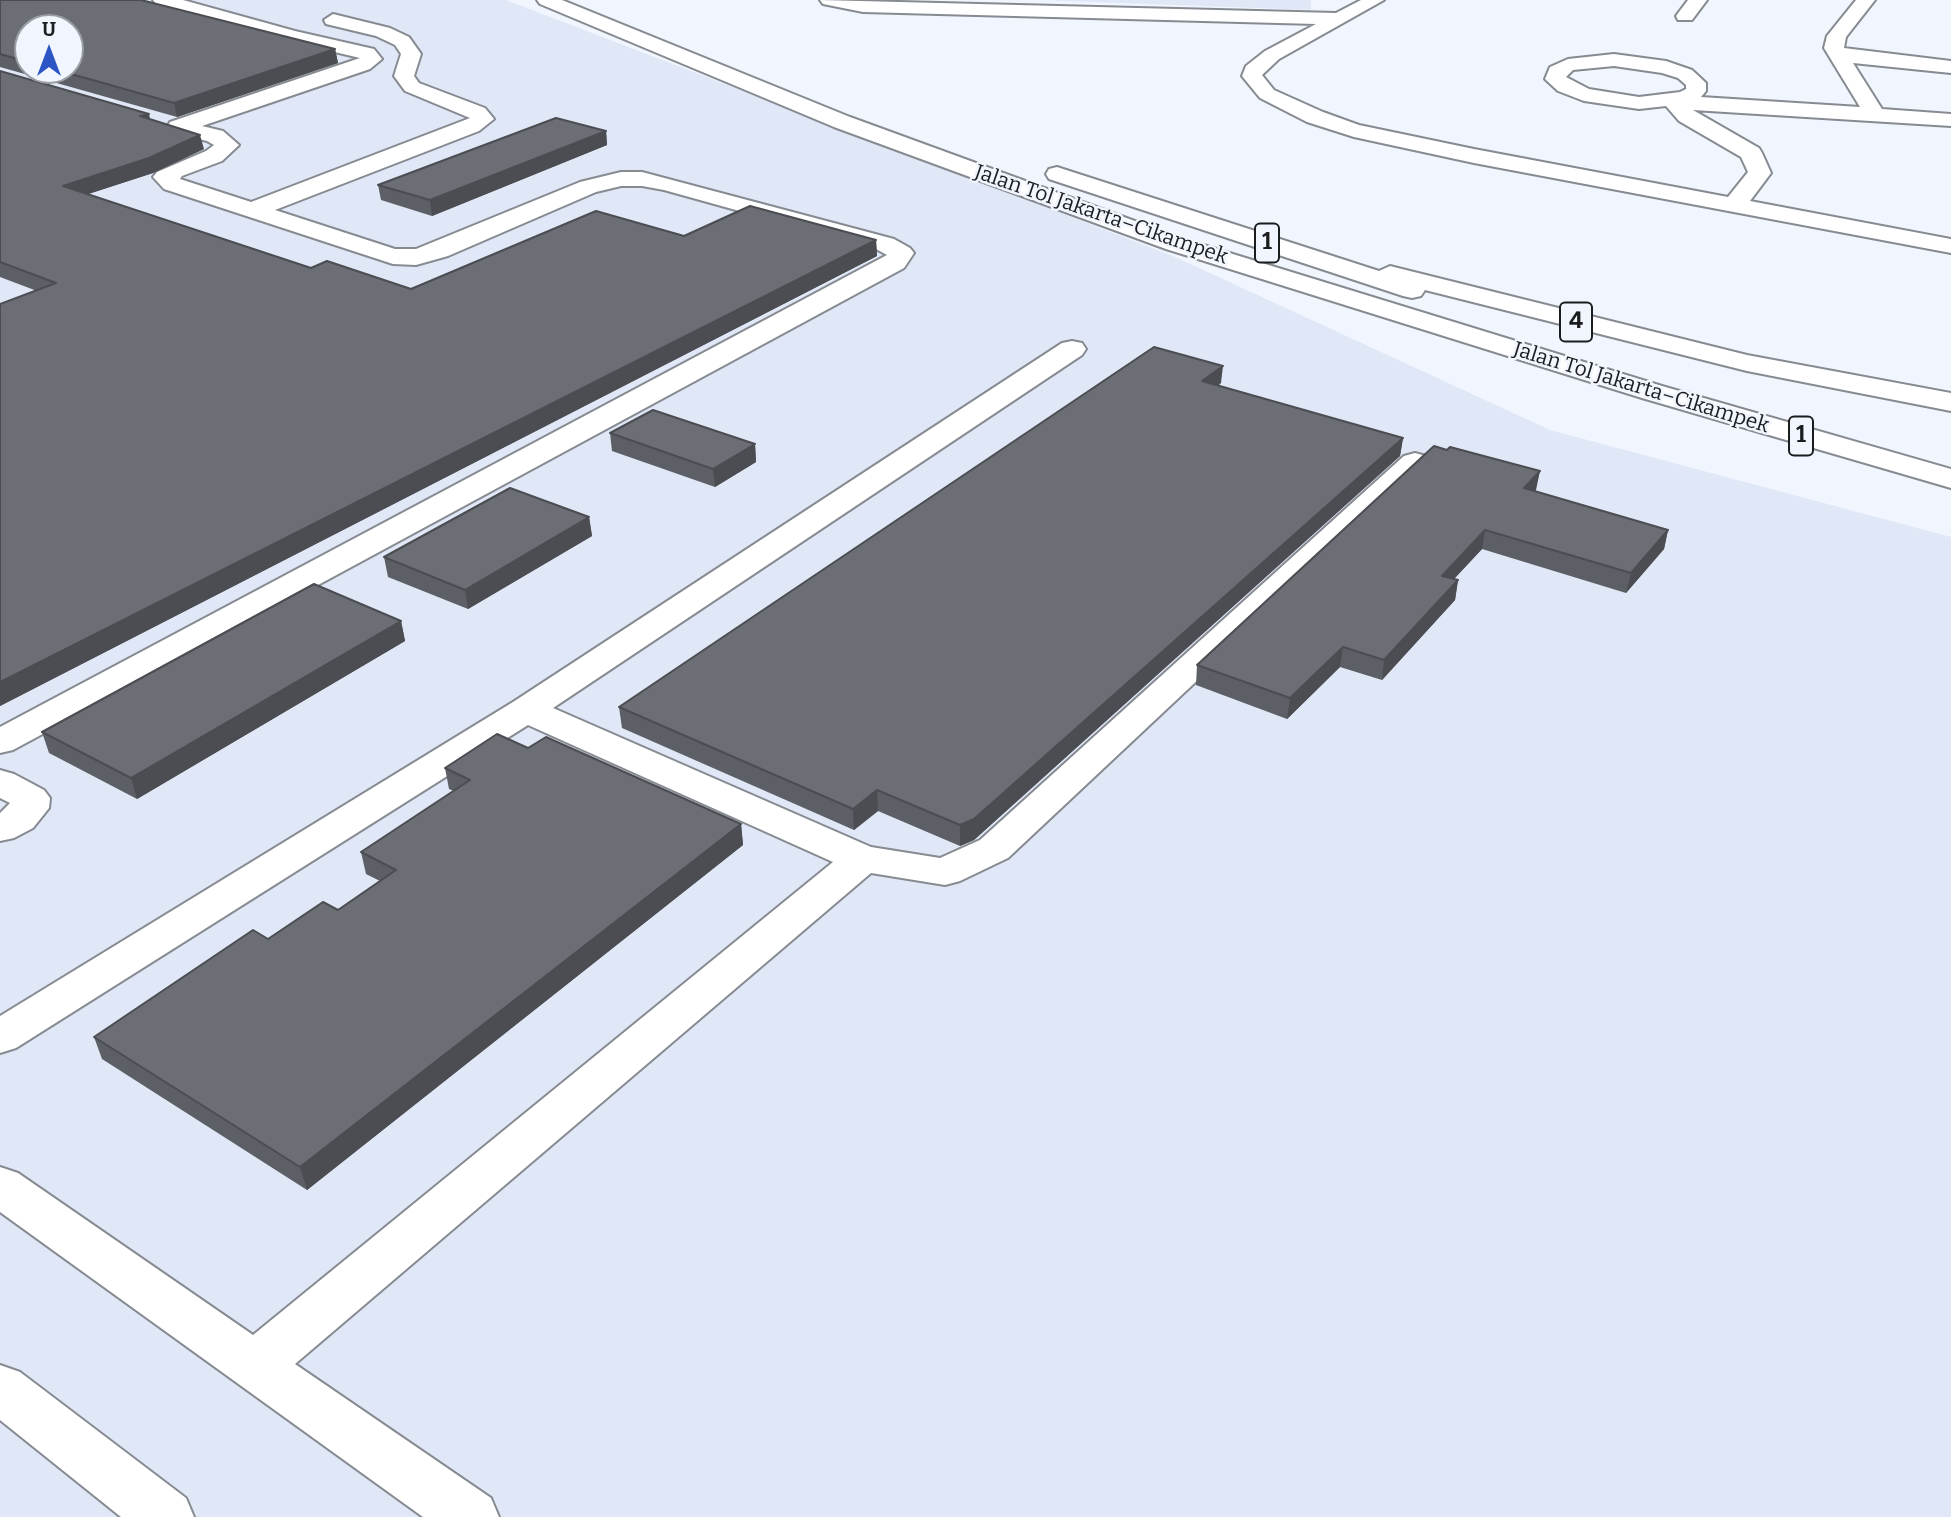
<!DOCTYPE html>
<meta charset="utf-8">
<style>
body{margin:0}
#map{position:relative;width:1951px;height:1517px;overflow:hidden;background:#f1f5fe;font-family:Bitter,serif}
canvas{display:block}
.north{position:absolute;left:14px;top:14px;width:70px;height:70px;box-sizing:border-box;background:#f1f5fe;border:2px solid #9b9ea4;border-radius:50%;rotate:0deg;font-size:19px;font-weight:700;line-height:28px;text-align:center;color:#1a1c1e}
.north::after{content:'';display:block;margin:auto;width:24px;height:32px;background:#2b55c4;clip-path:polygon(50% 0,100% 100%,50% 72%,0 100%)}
</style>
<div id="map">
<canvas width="1951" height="1517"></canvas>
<div class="north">U</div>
</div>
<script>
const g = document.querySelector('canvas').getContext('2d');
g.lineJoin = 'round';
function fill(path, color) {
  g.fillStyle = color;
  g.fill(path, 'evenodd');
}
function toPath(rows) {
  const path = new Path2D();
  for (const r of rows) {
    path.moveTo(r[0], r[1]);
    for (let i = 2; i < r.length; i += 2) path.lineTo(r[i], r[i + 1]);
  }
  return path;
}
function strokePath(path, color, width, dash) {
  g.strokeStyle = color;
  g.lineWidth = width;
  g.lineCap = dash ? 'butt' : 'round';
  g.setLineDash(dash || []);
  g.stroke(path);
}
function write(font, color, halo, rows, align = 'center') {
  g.font = font + ' Bitter,serif';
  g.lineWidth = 5;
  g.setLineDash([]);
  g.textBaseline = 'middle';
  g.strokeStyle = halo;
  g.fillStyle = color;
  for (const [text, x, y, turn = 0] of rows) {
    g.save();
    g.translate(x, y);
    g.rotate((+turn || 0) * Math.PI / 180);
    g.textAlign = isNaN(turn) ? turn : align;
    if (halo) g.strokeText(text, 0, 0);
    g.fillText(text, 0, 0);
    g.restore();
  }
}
fill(toPath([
 [0,0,506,0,1173,256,1550,430,1951,537,1951,1517,0,1517],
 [28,28,70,28,70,70,28,70],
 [1040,0,1311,0,1311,10]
]), '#e0e8f7');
const minor = toPath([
 [153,0,183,0,295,31,374,49,382,59,370,69,202,126,223,131,239,145,222,161,182,176,180,179,251,202,470,118,405,91,394,76,401,54,395,45,376,36,326,24,324,20,333,14,390,28,409,37,421,54,414,76,419,83,485,108,494,119,479,131,275,210,395,249,416,249,580,182,621,172,642,172,894,239,910,248,914,253,904,268,13,750,0,753,0,727,887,255,876,249,664,190,642,186,621,186,596,192,448,256,416,265,393,264,164,189,153,177,157,172,206,151,214,145,207,141,170,132,167,127,170,122,360,58,284,40,156,4,153,0],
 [820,0,1336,13,1361,0,1384,0,1279,59,1262,75,1274,90,1323,112,1359,125,1474,149,1728,197,1748,172,1741,157,1679,121,1666,106,1639,109,1584,101,1558,91,1545,79,1550,67,1568,59,1614,54,1666,61,1692,70,1706,83,1706,91,1701,97,1860,107,1824,48,1827,36,1856,0,1875,0,1846,37,1844,48,1951,61,1951,73,1853,63,1882,109,1951,114,1951,126,1693,110,1759,148,1762,153,1771,173,1750,201,1951,239,1951,253,1474,163,1354,137,1307,122,1260,98,1242,76,1246,66,1265,51,1316,24,863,12,823,4,820,0],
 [1614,66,1662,73,1678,78,1686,85,1686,89,1680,92,1639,97,1589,89,1566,77,1573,70,1614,66],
 [1688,0,1707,0,1692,20,1678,20,1676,16,1688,0],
 [1072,341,1082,343,1086,349,1082,355,553,708,871,847,940,858,980,840,1404,456,1415,453,1426,456,1430,462,1008,858,960,881,945,885,871,873,295,1364,491,1498,499,1517,423,1517,0,1212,0,1167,18,1173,253,1335,833,862,528,725,16,1048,0,1053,0,1016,513,702,1062,343,1072,341],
 [0,770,14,774,44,790,50,798,49,808,33,828,14,838,0,841,0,813,10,803,0,798,0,770],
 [0,1365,20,1372,186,1498,194,1517,121,1517,0,1420,0,1365]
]);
const highway = toPath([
 [537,0,562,0,850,117,1184,239,1662,386,1951,469,1951,488,1642,398,1166,249,834,127,540,4,537,0],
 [1057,167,1379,271,1390,266,1747,355,1951,393,1951,411,1747,371,1425,290,1421,296,1412,298,1403,296,1049,179,1046,174,1049,169,1057,167]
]);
strokePath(minor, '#868a91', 4);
strokePath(highway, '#868a91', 4);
fill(minor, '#fff');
fill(highway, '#fff');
fill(toPath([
 [0,0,335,49,338,63,177,117,0,67],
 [28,28,70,70,28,70],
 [0,71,150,119,204,149,153,173,88,194,311,268,411,289,684,236,876,240,877,256,0,706,37,291,0,277],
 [606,131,607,145,432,216,381,200,378,185],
 [1221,383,1218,386,1403,438,1400,456,974,840,960,846,878,811,854,830,622,728,619,707],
 [610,433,755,444,756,462,715,487,612,451],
 [1536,490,1535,491,1668,530,1664,549,1626,593,1482,549,1454,579,1458,580,1455,600,1382,680,1340,667,1287,719,1196,685,1197,665],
 [589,517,592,536,468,609,388,577,384,557],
 [401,621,405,641,137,799,49,753,42,732],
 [528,748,741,824,743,845,307,1190,102,1059,94,1037,268,939,338,910,380,881,366,874,361,852,454,791,449,789,445,768]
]), '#5c5f65');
fill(toPath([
 [335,49,338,63,177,117,174,103],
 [149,114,152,128,140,116],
 [606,131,607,145,432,216,430,200],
 [200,135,204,149,153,173,67,201,63,186],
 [876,240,877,256,0,706,0,682],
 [1223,366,1221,383,1201,399,1202,381],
 [1403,438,1400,456,974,840,960,846,960,825],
 [755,444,756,462,715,487,713,469],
 [1540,471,1536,490,1520,507,1524,488],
 [589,517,592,536,468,609,465,590],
 [1485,530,1482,549,1439,595,1442,576],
 [1668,530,1664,549,1626,593,1631,573],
 [1458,580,1455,600,1382,680,1384,660],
 [401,621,405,641,137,799,131,778],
 [1343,647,1340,667,1287,719,1290,698],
 [877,790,878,811,854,830,853,809],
 [741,824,743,845,307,1190,300,1167]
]), '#4b4d52');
const building = toPath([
 [0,0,141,0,335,49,174,103,57,70,70,70,70,28,28,28,28,62,0,54,0,0],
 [0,71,149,114,140,116,200,135,149,158,63,186,311,268,327,261,411,289,596,211,684,236,750,206,876,240,0,682,0,304,56,283,0,262,0,71],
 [556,118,606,131,430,200,378,185,556,118],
 [1154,347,1223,366,1202,381,1403,438,974,819,960,825,877,790,853,809,619,707,1154,347],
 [653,410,755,444,713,469,610,433,653,410],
 [1434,446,1447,450,1450,447,1540,471,1524,488,1668,530,1631,573,1485,530,1442,576,1458,580,1384,660,1343,647,1290,698,1197,665,1434,446],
 [510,488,589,517,465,590,384,557,510,488],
 [314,584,401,621,131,778,42,732,314,584],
 [497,734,528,748,546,737,741,824,300,1167,94,1037,253,930,268,939,323,902,338,910,396,870,361,852,470,780,445,768,497,734]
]);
fill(building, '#6b6e75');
strokePath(building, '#4b4d52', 2);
write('21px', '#1a1c1e', '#f1f5fe', [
 ["Jalan Tol Jakarta–Cikampek",1101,215,19],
 ["Jalan Tol Jakarta–Cikampek",1641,388,17]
]);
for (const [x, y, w] of [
 [1267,243,24],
 [1576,322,32],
 [1801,436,24]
]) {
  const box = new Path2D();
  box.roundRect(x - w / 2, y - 19.5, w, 39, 5);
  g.fillStyle = '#f1f5fe';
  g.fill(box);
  strokePath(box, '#1a1c1e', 2);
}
write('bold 23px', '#1a1c1e', null, [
 ["1",1267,243],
 ["4",1576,322],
 ["1",1801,436]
]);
</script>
